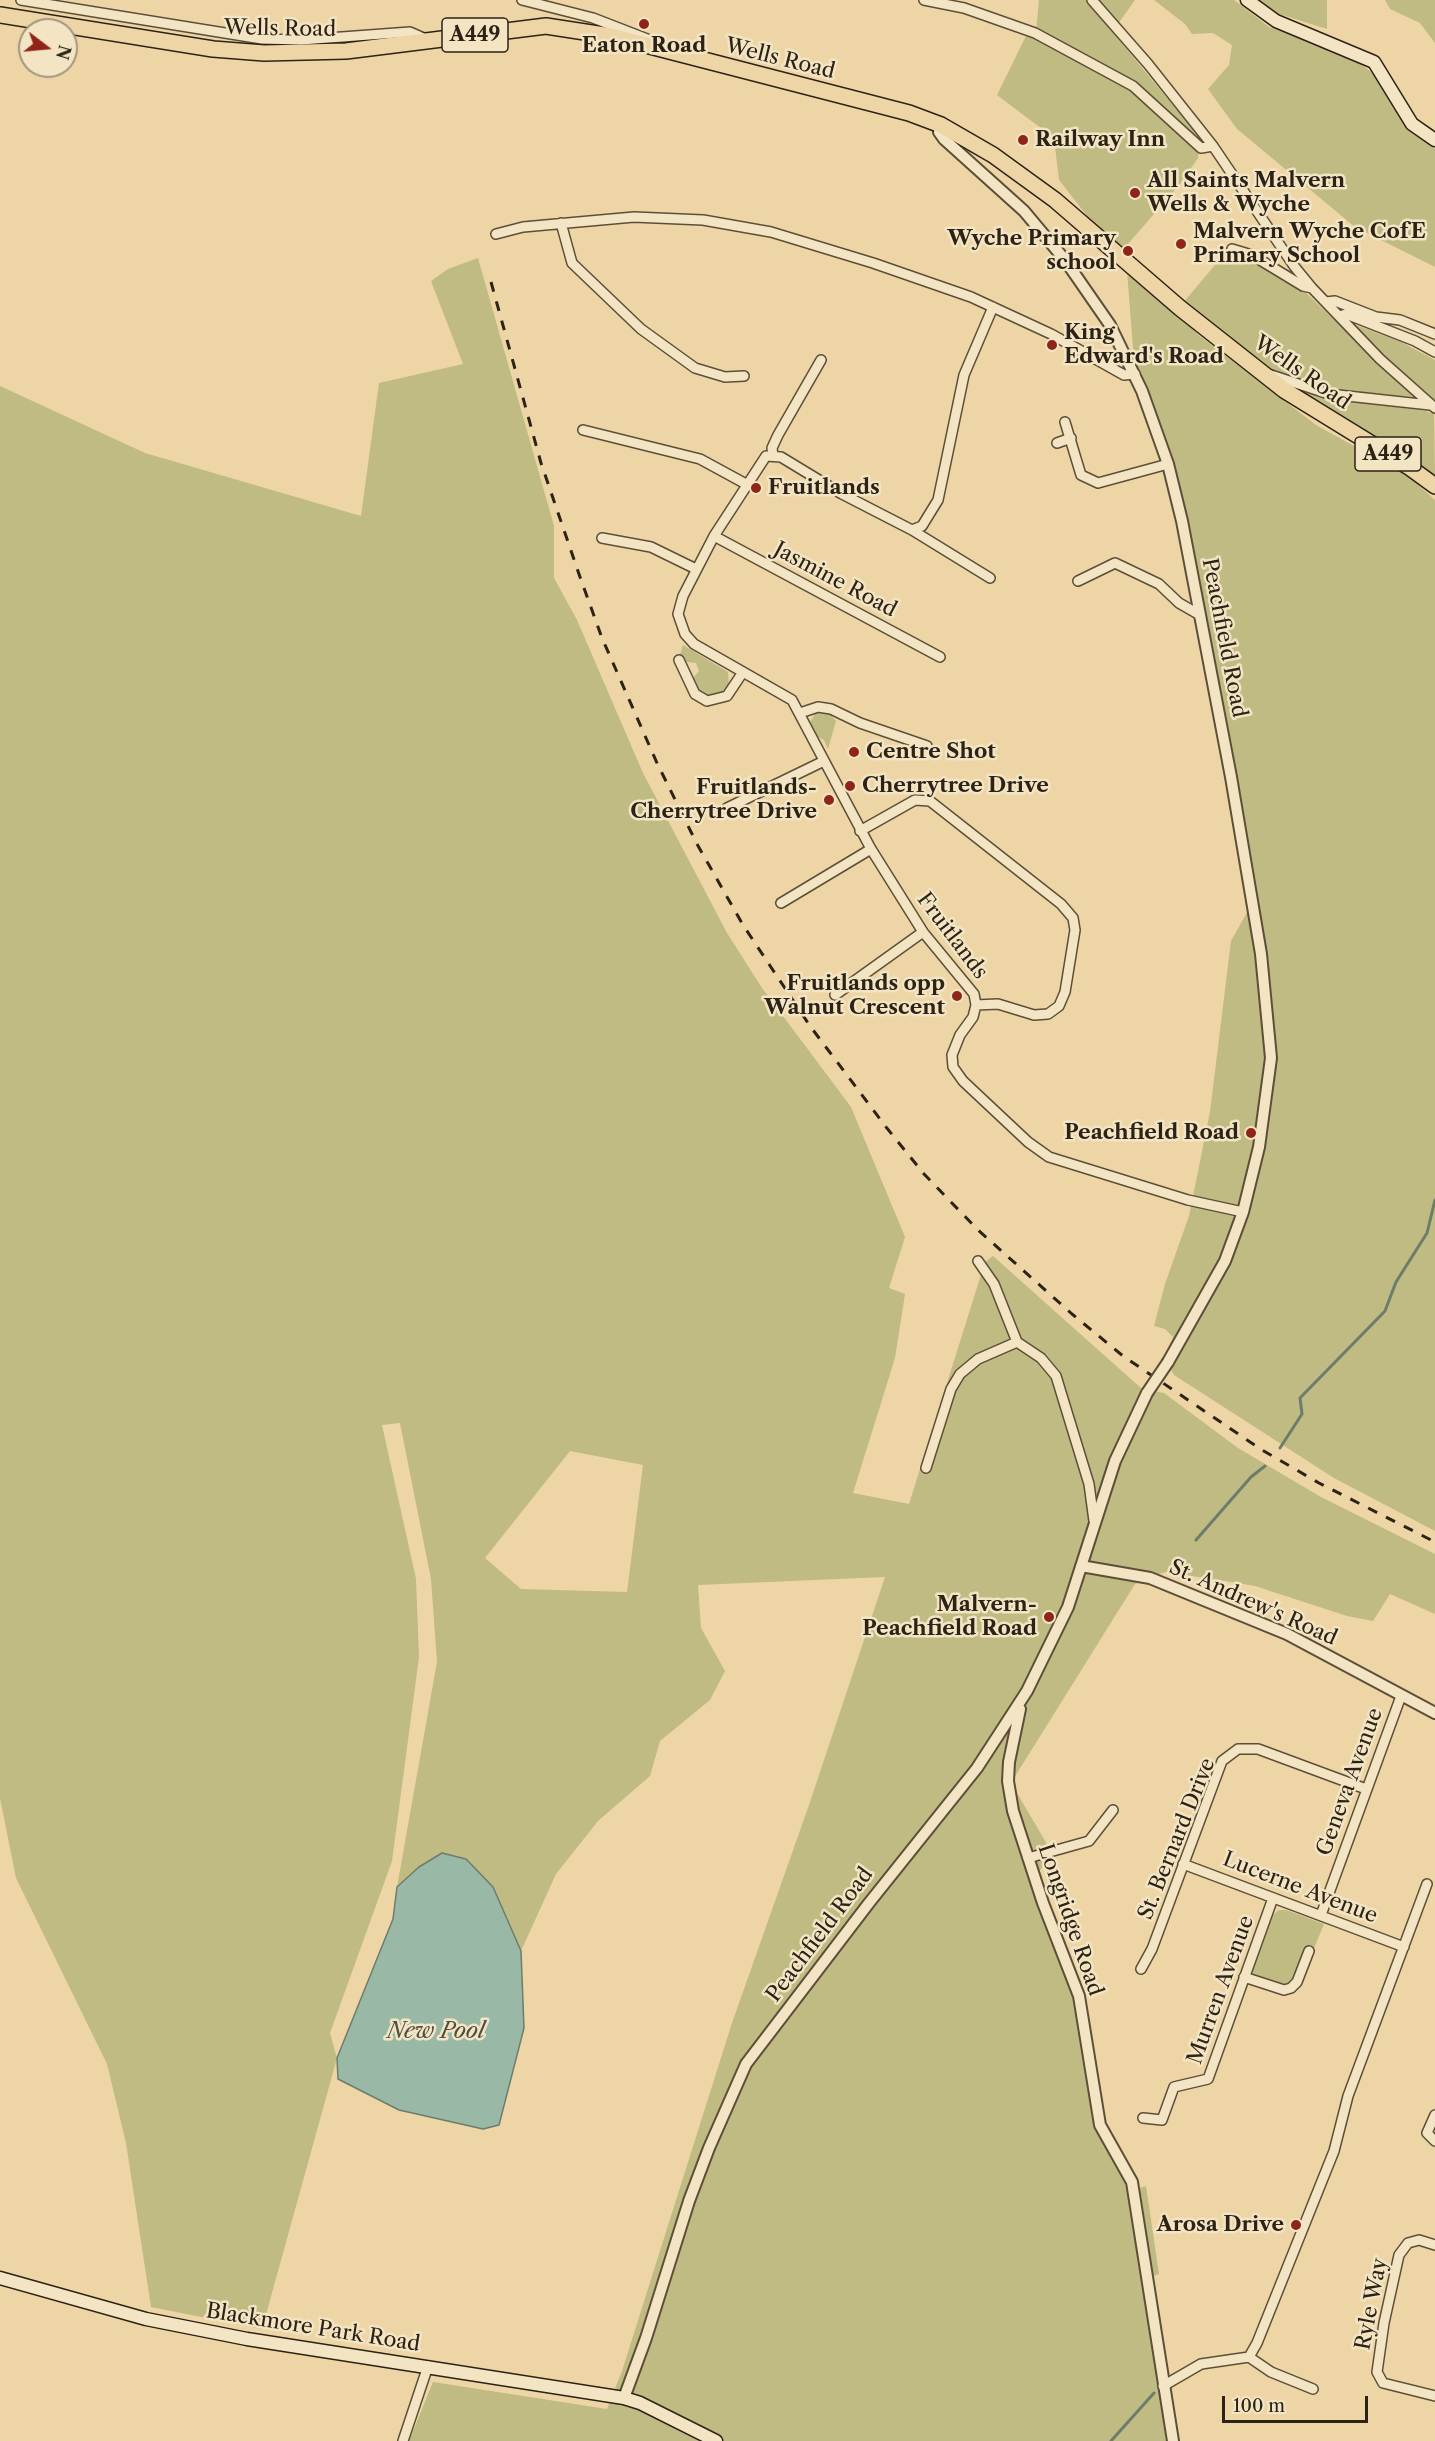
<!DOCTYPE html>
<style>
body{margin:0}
#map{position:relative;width:1435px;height:2441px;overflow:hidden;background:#edd5a5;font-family:"Libre Caslon Text",serif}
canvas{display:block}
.north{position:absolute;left:18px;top:18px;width:60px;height:60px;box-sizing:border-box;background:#f3e4c4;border:2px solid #a3967e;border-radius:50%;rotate:106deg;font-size:16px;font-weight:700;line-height:24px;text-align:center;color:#2c2215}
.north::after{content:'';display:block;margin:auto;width:21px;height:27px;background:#8f2418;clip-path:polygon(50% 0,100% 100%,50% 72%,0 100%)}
.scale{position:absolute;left:1222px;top:2396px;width:146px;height:27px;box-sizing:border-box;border:3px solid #2c2215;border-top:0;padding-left:8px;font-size:18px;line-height:21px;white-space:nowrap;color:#2c2215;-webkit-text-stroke:4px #f3e4c4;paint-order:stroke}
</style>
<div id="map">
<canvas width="1435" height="2441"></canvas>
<div class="north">N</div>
<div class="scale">100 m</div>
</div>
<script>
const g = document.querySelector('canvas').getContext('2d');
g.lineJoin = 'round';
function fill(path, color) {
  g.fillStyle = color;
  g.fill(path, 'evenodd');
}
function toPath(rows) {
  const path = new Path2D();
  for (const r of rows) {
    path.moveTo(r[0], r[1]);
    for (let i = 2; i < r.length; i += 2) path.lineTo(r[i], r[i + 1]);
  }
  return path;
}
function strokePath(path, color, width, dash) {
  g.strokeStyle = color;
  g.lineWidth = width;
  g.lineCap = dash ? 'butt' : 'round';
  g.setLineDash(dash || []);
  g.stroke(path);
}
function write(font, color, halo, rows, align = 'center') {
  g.font = font + ' "Libre Caslon Text",serif';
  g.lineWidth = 5;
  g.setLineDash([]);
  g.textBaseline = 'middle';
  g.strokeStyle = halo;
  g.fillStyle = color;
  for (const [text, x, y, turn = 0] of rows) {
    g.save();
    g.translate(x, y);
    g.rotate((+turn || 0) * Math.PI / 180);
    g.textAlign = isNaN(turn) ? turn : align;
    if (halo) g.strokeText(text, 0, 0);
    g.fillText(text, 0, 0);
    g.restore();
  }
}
fill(toPath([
 [1039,0,1086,0,1199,137,1198,158,1180,184,1121,252,1095,226,1059,180,1054,138,997,95,1026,36,1036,32],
 [1096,0,1135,0,1118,24],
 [1154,0,1234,0,1269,27,1324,45,1359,63,1377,76,1407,130,1435,149,1435,267,1355,227,1237,129,1208,89,1229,65,1232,45,1213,33,1192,34,1185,24],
 [1257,0,1327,0,1327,29,1273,12],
 [1385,0,1435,0,1435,43,1420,23,1390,9],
 [1225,253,1246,259,1303,290,1415,397,1330,390,1265,369,1183,303],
 [478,258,554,526,554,578,577,620,643,773,727,933,762,988,851,1107,905,1237,889,1288,905,1294,895,1358,853,1493,909,1504,985,1262,993,1256,1142,1389,1164,1393,1238,1448,1321,1497,1435,1554,1435,1614,1390,1594,1373,1621,1347,1616,1255,1586,1225,1581,1165,1572,1135,1584,1004,1794,1020,1854,1074,1999,1096,2124,1125,2182,1144,2283,1166,2441,409,2441,433,2382,607,2409,622,2371,732,2023,809,1805,885,1577,698,1585,701,1628,725,1671,710,1700,660,1741,650,1776,598,1821,556,1874,521,1951,493,1887,419,1867,397,1887,437,1662,431,1579,400,1423,382,1425,416,1579,419,1657,392,1861,330,2033,337,2058,262,2329,151,2307,126,2143,107,2064,16,1878,0,1798,0,386,145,453,361,516,379,383,463,364,431,281,448,269],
 [570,1451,643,1465,627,1592,521,1589,485,1558],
 [1127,270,1201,337,1316,425,1408,476,1435,500,1435,1531,1334,1478,1174,1375,1164,1357,1173,1337,1165,1329,1154,1326,1165,1284,1189,1216,1210,1112,1231,941,1253,902,1182,521,1135,374],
 [1353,324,1401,342,1435,360,1435,403,1352,327],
 [1284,383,1326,397,1426,411,1434,414,1435,476,1411,458],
 [683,645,728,672,729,686,723,692,701,696,692,679,699,671,696,663,687,662,680,655],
 [817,711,828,712,836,721,828,749,824,740,816,736,810,722],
 [1014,1788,1054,1856,1038,1872,1022,1828],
 [1279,1910,1286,1910,1324,1924,1313,1951,1305,1948,1292,1981,1283,1987,1255,1977,1252,1972,1273,1915],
 [1146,2186,1159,2274,1153,2276,1140,2188]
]), '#bfbb82');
const water = toPath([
 [442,1853,466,1859,493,1887,521,1951,524,2028,499,2125,483,2129,399,2110,338,2079,337,2058,393,1919,397,1887,419,1867,442,1853]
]);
fill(water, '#99b9a6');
strokePath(water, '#6d7d6c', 1.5);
strokePath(toPath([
 [1280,1448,1302,1414,1300,1398,1385,1311,1396,1282,1427,1233,1435,1200],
 [1196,1540,1251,1477,1265,1466],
 [1111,2441,1154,2393]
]), '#6d7d6c', 3);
const minor = toPath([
 [21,0,262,39,301,40,410,32,426,39],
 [522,0,593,18,655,42],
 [924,0,964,8,1035,33,1133,86,1201,148,1213,146],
 [1092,0,1148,64,1213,146,1294,266,1312,288,1380,359,1435,408],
 [561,223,572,263,641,329,695,368,725,377,744,376],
 [496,234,523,227,634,217,703,220,771,232,873,263,971,297,1051,334,1124,375,1135,374],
 [1232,249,1252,255,1303,286,1312,288],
 [1326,302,1335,301,1376,317,1400,320,1435,334],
 [993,307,964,375,938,500,922,526,912,530,842,494,781,457,766,456,714,536,683,596,678,614,685,634,694,644,792,700,871,849,923,932,974,994,976,1005,973,1017,960,1035,952,1055,953,1067,963,1081,1028,1142,1049,1157,1188,1200,1243,1212],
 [1339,316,1346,314,1415,341,1435,352],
 [1271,375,1329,394,1430,405],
 [1065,422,1081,475,1098,483,1168,464],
 [583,430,700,459,746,484],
 [1057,443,1071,438],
 [773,456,772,448,778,435,821,360],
 [912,530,990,578],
 [714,536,940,657],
 [602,538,651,547,696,569],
 [1078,581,1115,563,1159,584,1179,603,1200,615],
 [679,660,695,694,707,701,727,696,743,672],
 [800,713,818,707,831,709,860,723,927,746],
 [727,808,824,761],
 [860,831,915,800,930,801,1061,904,1073,918,1075,930,1065,992,1059,1006,1048,1014,1034,1015,998,1004,976,1005],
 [781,903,871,849],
 [835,995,923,932],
 [978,1261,994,1284,1017,1342,1041,1358,1056,1376,1089,1484,1094,1521],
 [926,1468,951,1389,960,1374,978,1359,1017,1342],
 [1028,1858,1089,1841,1113,1810],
 [1183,1864,1404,1947],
 [1321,1915,1401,1696],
 [1141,1969,1152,1949,1222,1761,1238,1749,1258,1749,1366,1789],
 [1244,1977,1284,1990,1291,1988,1297,1982,1309,1951],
 [1435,2115,1427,2133,1435,2141],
 [1143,2118,1162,2120,1174,2087,1208,2079,1273,1898],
 [1435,2245,1419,2240,1408,2243,1399,2255,1384,2323,1377,2372,1383,2383,1435,2396],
 [1249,2357,1271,2372,1313,2389],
 [1163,2386,1201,2364,1249,2357,1257,2343,1334,2151,1348,2096,1427,1884],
 [403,2441,428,2366]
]);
const tertiary = toPath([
 [941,125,939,132,944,139,1024,211,1065,260,1110,325,1142,391,1168,464,1182,521,1231,777,1261,954,1271,1058,1259,1147,1243,1212,1225,1261,1168,1362],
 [1081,1566,1150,1578,1287,1634,1435,1713],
 [1020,1709,1009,1762,1008,1781,1013,1811,1043,1903,1079,1996,1100,2125,1132,2182,1173,2441],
 [624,2398,646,2338,689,2201,709,2148,746,2064,869,1903,977,1768,1027,1691,1068,1607,1115,1461,1147,1393]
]);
const secondary = toPath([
 [1247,0,1276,21,1374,62,1412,124,1435,140],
 [0,2278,146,2319,247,2339,624,2398,640,2403,716,2441]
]);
const trunk = toPath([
 [0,15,213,49,264,53,346,51,546,26,611,36,909,113,941,125,993,155,1055,200,1180,308,1284,390,1409,467,1435,486]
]);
strokePath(minor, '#5c4f39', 12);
strokePath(tertiary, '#5c4f39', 14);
strokePath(secondary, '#2c2215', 15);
strokePath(trunk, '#2c2215', 18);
strokePath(minor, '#f3e4c4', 9);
strokePath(tertiary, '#f3e4c4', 10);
strokePath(secondary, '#f3e4c4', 12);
strokePath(trunk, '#edd5a5', 15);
strokePath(toPath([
 [491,282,541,463,580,577,602,638,657,763,697,844,743,925,810,1026,886,1127,924,1174,978,1230,1072,1314,1123,1356,1262,1450,1319,1483,1435,1542]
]), '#2c2215', 3, [10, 10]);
const tertiaryBridge = toPath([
 [1147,1393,1168,1362]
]);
strokePath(tertiaryBridge, '#5c4f39', 14, []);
strokePath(tertiaryBridge, '#f3e4c4', 10);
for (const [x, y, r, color] of [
 [644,24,6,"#8f2418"],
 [1023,140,6,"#8f2418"],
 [1135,193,6,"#8f2418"],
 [1181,244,6,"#8f2418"],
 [1128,251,6,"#8f2418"],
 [1052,345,6,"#8f2418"],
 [756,488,6,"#8f2418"],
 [854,752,6,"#8f2418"],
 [850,786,6,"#8f2418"],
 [829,800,6,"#8f2418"],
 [957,996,6,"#8f2418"],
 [1251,1133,6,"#8f2418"],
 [1049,1617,6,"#8f2418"],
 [1296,2225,6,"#8f2418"]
]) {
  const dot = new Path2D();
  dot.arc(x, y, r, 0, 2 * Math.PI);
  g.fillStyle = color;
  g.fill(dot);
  strokePath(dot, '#f3e4c4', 2);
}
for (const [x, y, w] of [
 [475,35,66],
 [1388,454,66]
]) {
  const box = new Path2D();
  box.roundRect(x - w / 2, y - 17, w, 34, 4.5);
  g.fillStyle = '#f3e4c4';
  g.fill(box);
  strokePath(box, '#2c2215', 1.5);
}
write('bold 20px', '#2c2215', null, [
 ["A449",475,35],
 ["A449",1388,454]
]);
write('21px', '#2c2215', '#f3e4c4', [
 ["Wells Road",280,29,1],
 ["Wells Road",780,59,14],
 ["Wells Road",1302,373,35],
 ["Jasmine Road",835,580,28],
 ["Peachfield Road",1224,638,79],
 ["Fruitlands",952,936,53],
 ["St. Andrew's Road",1253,1603,24],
 ["Geneva Avenue",1350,1782,-70],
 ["St. Bernard Drive",1177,1839,-68],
 ["Lucerne Avenue",1300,1888,21],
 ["Longridge Road",1070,1920,71],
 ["Peachfield Road",820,1935,-53],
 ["Murren Avenue",1221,1990,-70],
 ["Ryle Way",1372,2304,-79],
 ["Blackmore Park Road",313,2328,9]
]);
write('bold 21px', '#2c2215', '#f3e4c4', [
 ["Eaton Road",644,46,"center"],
 ["Railway Inn",1035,140],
 ["All Saints Malvern",1147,181],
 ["Wells & Wyche",1147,205],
 ["Malvern Wyche CofE",1193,232],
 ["Primary School",1193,256],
 ["Wyche Primary",1116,239,"right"],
 ["school",1116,263,"right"],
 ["King",1064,333],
 ["Edward's Road",1064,357],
 ["Fruitlands",768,488],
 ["Centre Shot",866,752],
 ["Cherrytree Drive",862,786],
 ["Fruitlands-",817,788,"right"],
 ["Cherrytree Drive",817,812,"right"],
 ["Fruitlands opp",945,984,"right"],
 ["Walnut Crescent",945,1008,"right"],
 ["Peachfield Road",1239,1133,"right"],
 ["Malvern-",1037,1605,"right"],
 ["Peachfield Road",1037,1629,"right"],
 ["Arosa Drive",1284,2225,"right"]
], 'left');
write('italic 22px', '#4d4f40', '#f3e4c4', [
 ["New Pool",436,2032]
]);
</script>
